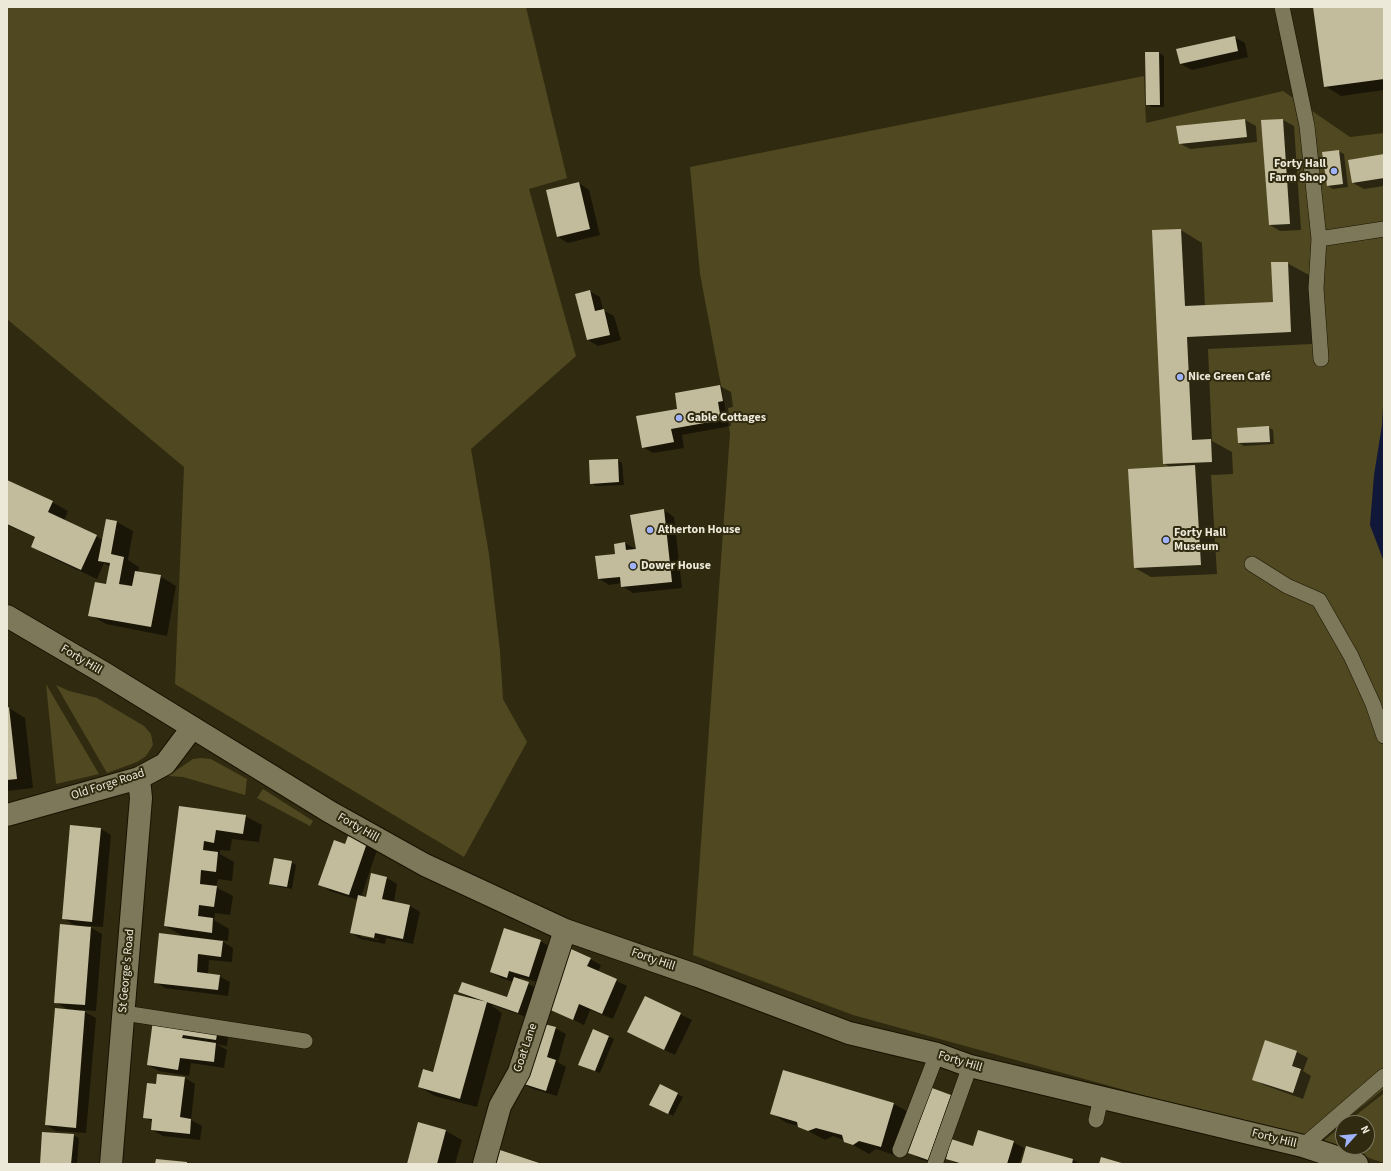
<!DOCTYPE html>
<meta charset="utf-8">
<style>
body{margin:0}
#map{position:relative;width:1391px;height:1171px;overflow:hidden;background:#302a10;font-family:"Source Sans 3",sans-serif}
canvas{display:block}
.frame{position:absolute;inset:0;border:8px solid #ece9d9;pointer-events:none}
.north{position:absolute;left:1335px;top:1115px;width:40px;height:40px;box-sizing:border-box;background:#302a10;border:1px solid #7b7660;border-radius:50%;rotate:63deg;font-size:11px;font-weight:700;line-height:16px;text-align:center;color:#ece9d9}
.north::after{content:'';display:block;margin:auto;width:14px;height:18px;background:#9fb3fd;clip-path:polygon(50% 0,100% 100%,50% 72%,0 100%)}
</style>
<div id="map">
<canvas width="1391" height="1171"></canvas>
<div class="frame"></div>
<div class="north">N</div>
</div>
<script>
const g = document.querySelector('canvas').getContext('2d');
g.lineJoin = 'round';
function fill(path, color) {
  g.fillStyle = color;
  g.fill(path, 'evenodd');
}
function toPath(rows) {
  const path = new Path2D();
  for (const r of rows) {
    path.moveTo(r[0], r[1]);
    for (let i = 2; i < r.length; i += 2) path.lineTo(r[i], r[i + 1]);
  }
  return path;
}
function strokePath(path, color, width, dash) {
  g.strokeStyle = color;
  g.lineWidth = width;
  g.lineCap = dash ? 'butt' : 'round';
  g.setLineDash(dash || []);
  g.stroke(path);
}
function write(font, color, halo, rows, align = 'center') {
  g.font = font + ' "Source Sans 3",sans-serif';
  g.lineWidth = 4;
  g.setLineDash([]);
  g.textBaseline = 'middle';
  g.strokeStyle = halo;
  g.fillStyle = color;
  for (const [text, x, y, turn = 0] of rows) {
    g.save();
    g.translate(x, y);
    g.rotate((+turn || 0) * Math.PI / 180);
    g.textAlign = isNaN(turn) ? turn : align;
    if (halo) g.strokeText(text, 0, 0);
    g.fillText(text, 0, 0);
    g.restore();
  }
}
fill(toPath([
 [7,7,526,7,567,178,529,189,576,356,471,449,489,554,500,651,503,699,527,742,464,857,175,684,184,467,7,319],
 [1144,76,1146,123,1283,91,1350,137,1384,133,1384,1089,1316,1143,853,1015,693,955,730,433,700,274,690,167],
 [46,684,99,774,56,784],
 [56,685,69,691,97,698,144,726,151,734,153,745,146,756,137,762,107,773],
 [201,758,211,759,247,779,245,795,183,777,168,776,193,759],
 [263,789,313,821,310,826,257,798],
 [1384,1093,1384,1163,1322,1142,1343,1125,1343,1147,1367,1147,1367,1123,1346,1123]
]), '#504820');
fill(toPath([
 [1384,387,1384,562,1370,525,1374,475,1382,425]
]), '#111738');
fill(toPath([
 [1314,7,1384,7,1384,90,1341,96,1325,86],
 [1234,37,1245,43,1248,57,1192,70,1181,64],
 [1146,53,1159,53,1164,56,1164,107,1152,107,1147,104],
 [1245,120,1256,126,1257,142,1190,149,1179,143],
 [1283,120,1294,126,1301,230,1280,231,1270,225,1263,121],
 [1338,151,1344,154,1348,187,1333,189,1328,186],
 [1384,155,1384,186,1364,189,1353,183],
 [579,183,589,190,600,235,568,243,558,237],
 [1181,230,1202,243,1205,307,1274,303,1287,263,1309,275,1312,344,1208,349,1212,441,1232,452,1233,474,1211,475,1217,574,1151,577,1135,568,1171,468,1164,463],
 [589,291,600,297,603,310,614,316,621,340,598,346,588,340],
 [720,386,731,392,733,407,728,408,731,426,682,435,684,448,653,453,643,447,679,410],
 [1268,427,1273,430,1274,444,1244,446,1239,443],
 [617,460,622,463,624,485,596,486,591,483],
 [7,481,52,502,68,511,64,521,103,540,117,522,133,531,128,560,139,567,138,572,160,576,176,586,167,636,106,624,90,615,107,585,110,567,104,563,97,579,48,556,32,547,36,538,7,525],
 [664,510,674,517,682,588,633,593,622,586,622,583,609,585,598,578,625,543,637,550],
 [9,708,25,718,33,788,7,791,7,709],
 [180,807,245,816,262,825,259,842,232,839,230,851,220,850,220,854,234,862,232,881,218,879,216,887,233,896,230,915,215,913,214,920,229,929,228,941,220,940,233,948,232,962,209,960,208,974,219,976,230,982,228,996,165,988,155,982,185,937,165,926],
 [101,829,111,835,103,927,88,926,102,934,96,1011,81,1010,96,1018,86,1133,56,1131,46,1125,69,1010,55,1002,76,926,63,918],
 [366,844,377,850,361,897,367,898,387,878,397,884,394,902,410,906,420,912,413,944,386,938,385,944,361,939,351,933,358,900,330,891,320,884,345,846],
 [361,935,379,939,379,940,361,937],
 [291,862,296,865,292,889,275,886,270,883],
 [540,941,551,947,540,983,520,977,519,980,539,989,529,1018,492,1005,492,1006,502,1013,477,1107,435,1096,419,1087,434,1074,472,999,460,992,507,999,513,982,501,978,491,972],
 [590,959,601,965,598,972,627,986,613,1019,590,1010,584,1025,547,1007],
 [645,997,692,1020,675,1055,639,1038],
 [154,1021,228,1036,227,1046,216,1044,227,1050,224,1068,191,1063,189,1076,159,1071,148,1065],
 [555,1028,566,1034,558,1062,566,1067,557,1096,533,1089,522,1083],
 [593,1030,614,1039,600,1073,585,1067],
 [1266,1041,1297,1052,1308,1058,1303,1071,1311,1076,1303,1099,1264,1085,1253,1079],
 [784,1071,894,1104,910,1113,897,1156,876,1149,869,1154,844,1140,833,1136,825,1140,799,1126,787,1123,771,1113],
 [185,1078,195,1084,191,1120,202,1126,200,1140,163,1136,152,1130,153,1122,144,1117,157,1085],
 [660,1085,683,1097,673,1116,651,1104],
 [932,1089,951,1096,962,1102,935,1164,920,1159,909,1152],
 [419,1123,446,1131,462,1140,455,1164,408,1164],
 [73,1135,79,1138,77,1164,41,1164],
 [1013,1142,1024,1148,1019,1164,957,1164,947,1158],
 [1026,1147,1073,1160,1081,1164,1022,1164]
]), '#0007');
fill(toPath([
 [1313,7,1384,7,1384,79,1324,87],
 [1235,36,1238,51,1180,64,1176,49],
 [1145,52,1159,52,1160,105,1146,105],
 [1245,119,1247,137,1179,144,1176,126],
 [1283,119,1290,224,1269,225,1261,120],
 [1339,150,1343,184,1327,186,1322,152],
 [1384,154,1384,178,1352,183,1348,160],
 [579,182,590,229,557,237,546,190],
 [1181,229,1185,306,1273,302,1271,262,1288,262,1291,332,1187,337,1192,440,1211,439,1212,462,1163,464,1152,230],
 [590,290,595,311,604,309,610,335,587,340,575,294],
 [720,385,723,401,718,402,721,420,671,429,674,442,642,448,636,416,677,409,675,393],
 [1269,426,1270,442,1238,443,1237,428],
 [618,459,619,482,590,484,589,460],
 [1195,465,1201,565,1134,568,1128,469],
 [7,480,53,501,48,512,97,535,81,570,31,547,35,537,7,524],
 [664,509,672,582,621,587,620,577,598,579,595,556,615,554,614,544,625,542,626,550,636,549,630,515],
 [106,519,117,521,111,554,124,557,119,584,132,586,135,571,161,575,151,627,88,616,95,582,106,584,110,563,98,561],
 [9,707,17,779,7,780,7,708],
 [179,806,246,815,243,834,216,830,214,843,204,841,203,850,218,852,216,872,201,870,200,884,217,886,214,907,199,905,198,916,213,918,212,933,164,926],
 [70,825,101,828,92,922,62,919],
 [348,836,367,843,349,895,318,885,334,840,345,844],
 [274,858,292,861,287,887,269,884],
 [371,873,387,877,382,899,410,905,403,939,375,933,374,938,350,933,358,895,366,897],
 [60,924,91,927,85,1005,54,1003],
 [504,928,541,940,529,977,509,971,507,978,490,972],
 [159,933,223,941,221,957,198,954,197,972,220,975,218,990,154,983],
 [571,949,591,958,587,966,617,979,602,1014,579,1004,573,1020,546,1008],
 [514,977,529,982,518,1013,458,992,462,982,507,997],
 [454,994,487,1002,460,1099,418,1087,423,1069,433,1072],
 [645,996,681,1013,664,1050,627,1032],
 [55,1008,85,1011,76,1128,45,1125],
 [153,1020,218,1029,216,1040,183,1035,182,1038,216,1043,214,1062,180,1058,178,1070,147,1065],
 [540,1023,556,1027,547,1057,556,1060,546,1091,521,1083],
 [593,1029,609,1036,595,1071,578,1065],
 [1265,1040,1297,1051,1292,1066,1301,1069,1293,1093,1252,1080],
 [783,1070,894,1103,881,1147,859,1141,853,1145,844,1142,842,1135,816,1128,808,1131,798,1127,797,1122,770,1114],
 [157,1074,185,1077,180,1117,191,1119,190,1134,151,1130,152,1119,143,1118,147,1083,156,1084],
 [660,1084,678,1093,668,1114,649,1105],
 [932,1088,951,1095,928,1160,908,1153],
 [418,1122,446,1130,437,1164,407,1164],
 [978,1130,1014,1141,1007,1164,963,1164,946,1159,951,1139,973,1146],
 [42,1132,74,1134,71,1164,40,1164],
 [1026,1146,1073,1159,1072,1164,1021,1164],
 [500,1150,542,1164,496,1164],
 [1101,1157,1125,1164,1099,1164],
 [156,1159,187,1162,187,1164,155,1164]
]), '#c2bc9d');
const service = toPath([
 [1282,7,1307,126,1319,239,1316,288,1321,359],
 [1319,239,1384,229],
 [1252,564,1287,586,1319,600,1351,656,1373,704,1384,736],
 [124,1013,305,1041],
 [1096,1120,1101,1098],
 [1303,1146,1384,1076],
 [900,1150,937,1054],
 [935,1164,970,1066]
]);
const minor = toPath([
 [7,616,104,673,330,812,425,865,565,930,698,976,849,1033,937,1054,970,1066,1303,1146,1357,1164],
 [7,815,139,778,165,764,192,728],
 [111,1164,141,798,139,778],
 [484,1164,500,1106,519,1072,565,930]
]);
strokePath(service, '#181300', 16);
strokePath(minor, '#181300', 24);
strokePath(service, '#7e785b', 15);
strokePath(minor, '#7e785b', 22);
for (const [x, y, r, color] of [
 [1334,171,4,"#9fb3fd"],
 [1180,377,4,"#9fb3fd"],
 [679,418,4,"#9fb3fd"],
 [650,530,4,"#9fb3fd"],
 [1166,540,4,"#9fb3fd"],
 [633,566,4,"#9fb3fd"]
]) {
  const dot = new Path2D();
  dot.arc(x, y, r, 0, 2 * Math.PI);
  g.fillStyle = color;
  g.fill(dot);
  strokePath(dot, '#302a10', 1.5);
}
write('bold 12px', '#ece9d9', '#302a10', [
 ["Forty Hall",1326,164,"right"],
 ["Farm Shop",1326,178,"right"],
 ["Nice Green Café",1188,377],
 ["Gable Cottages",687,418],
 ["Atherton House",658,530],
 ["Forty Hall",1174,533],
 ["Museum",1174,547],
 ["Dower House",641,566]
], 'left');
write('12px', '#ece9d9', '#302a10', [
 ["Forty Hill",81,660,31],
 ["Old Forge Road",108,785,-18],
 ["Forty Hill",358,828,30],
 ["Forty Hill",653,960,19],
 ["St George's Road",127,971,-85],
 ["Goat Lane",526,1048,-71],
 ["Forty Hill",960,1062,17],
 ["Forty Hill",1274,1139,14]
]);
</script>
